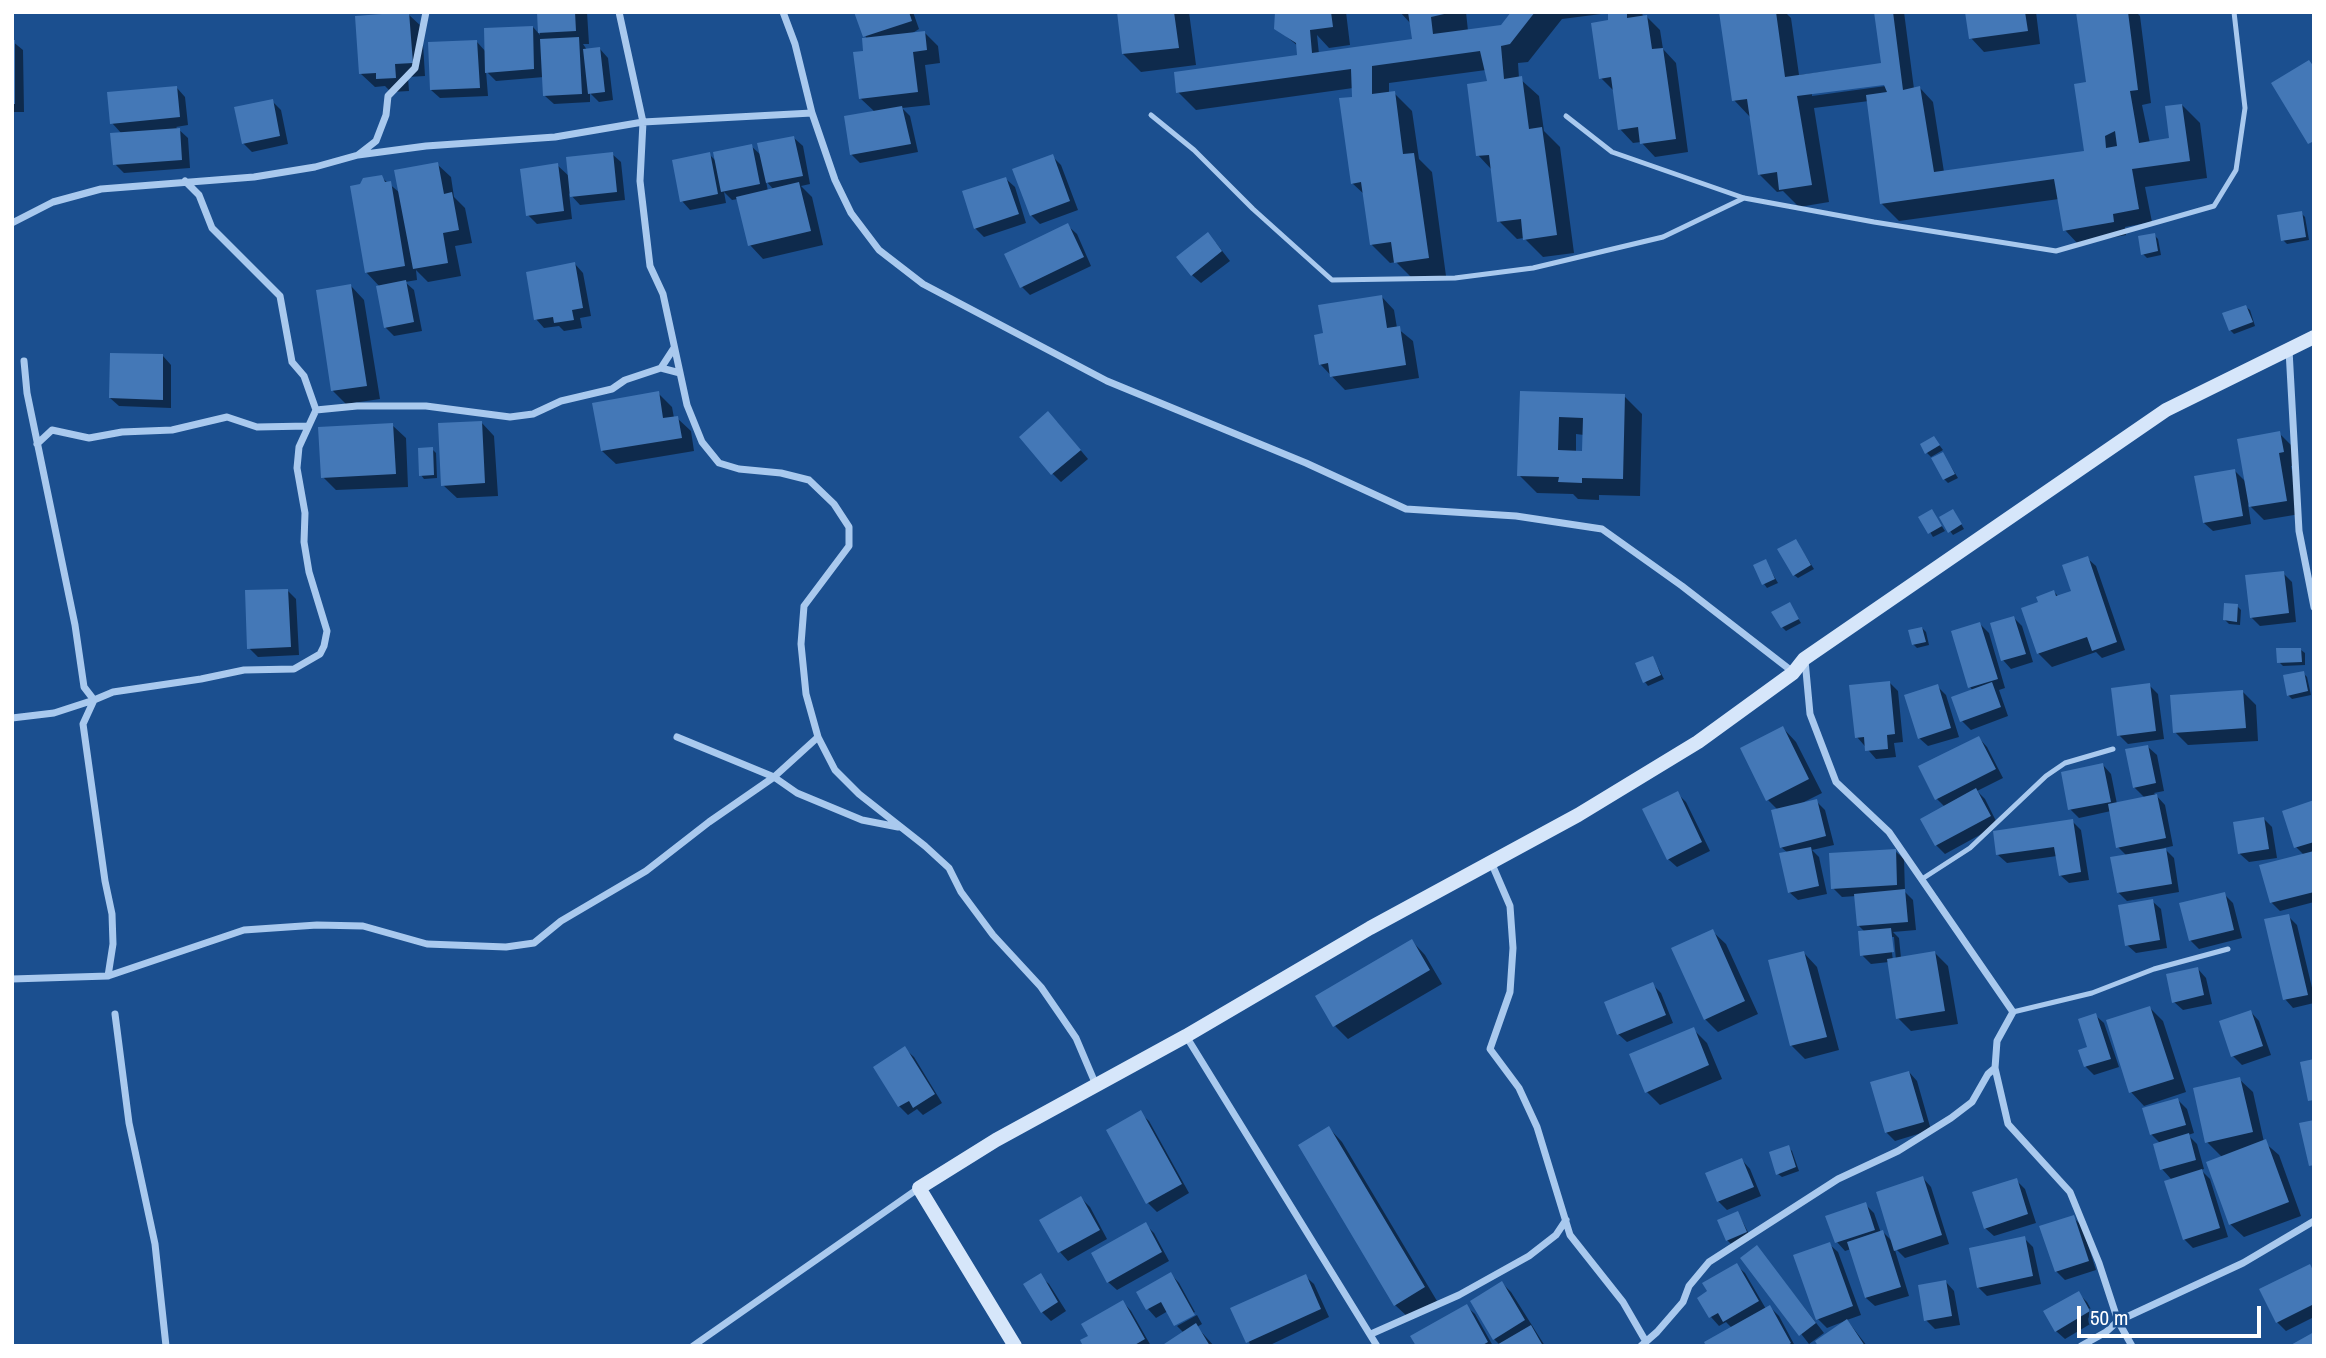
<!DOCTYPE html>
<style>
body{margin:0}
#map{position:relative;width:2326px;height:1358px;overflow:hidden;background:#1b4f8f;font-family:"Archivo Narrow",sans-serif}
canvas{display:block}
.frame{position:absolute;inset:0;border:14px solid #fff;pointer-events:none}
.scale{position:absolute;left:2077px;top:1306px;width:184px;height:32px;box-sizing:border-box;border:4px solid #fff;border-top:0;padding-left:9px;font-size:21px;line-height:24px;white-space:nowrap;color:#fff;-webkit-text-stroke:5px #1b4f8f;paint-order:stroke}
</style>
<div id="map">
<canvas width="2326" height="1358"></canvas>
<div class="frame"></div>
<div class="scale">50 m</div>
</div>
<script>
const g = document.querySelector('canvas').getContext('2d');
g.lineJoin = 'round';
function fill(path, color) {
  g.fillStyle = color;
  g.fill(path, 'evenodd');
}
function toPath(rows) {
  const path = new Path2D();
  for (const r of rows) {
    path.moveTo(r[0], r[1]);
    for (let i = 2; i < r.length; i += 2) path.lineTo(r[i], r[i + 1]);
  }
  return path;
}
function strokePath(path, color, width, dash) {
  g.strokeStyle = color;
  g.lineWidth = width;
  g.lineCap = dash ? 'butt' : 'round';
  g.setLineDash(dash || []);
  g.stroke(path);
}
fill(toPath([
 [539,12,587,12,589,44,583,44,587,50,600,49,608,58,613,100,599,102,590,93,590,102,554,104,545,96,544,77,496,81,486,71,488,96,440,98,431,90,477,42,486,52,533,27,540,35],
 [856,12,913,12,919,29,911,34,924,32,938,46,940,63,925,65,930,105,902,108,910,116,918,152,860,163,851,154,875,112,860,98,867,40],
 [1119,12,1189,12,1196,65,1141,72,1123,54],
 [1276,12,1346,12,1350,45,1329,48,1317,35,1319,54,1414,41,1411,24,1400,12,1466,12,1468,31,1502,26,1513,12,1642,12,1643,17,1647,17,1660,30,1663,49,1676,63,1688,152,1655,157,1641,142,1633,143,1620,129,1615,92,1601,78,1612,22,1609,13,1562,19,1528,62,1518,63,1519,78,1539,96,1544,131,1560,147,1574,253,1543,257,1524,238,1517,239,1499,221,1492,170,1478,155,1489,83,1486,70,1389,83,1389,94,1394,93,1412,111,1419,159,1432,172,1446,276,1414,280,1396,262,1390,263,1372,245,1365,195,1352,183,1353,88,1196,110,1178,92,1301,56,1298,46,1276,28],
 [1721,12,1785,12,1791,18,1799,75,1883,64,1876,12,1904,12,1914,89,1920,88,1933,102,1944,172,2086,152,2088,83,2078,12,2136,12,2140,16,2151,103,2142,105,2150,143,2171,140,2182,105,2200,123,2207,178,2145,187,2152,222,2125,227,2126,235,2078,244,2065,230,2059,199,1899,221,1881,203,1869,101,1814,108,1829,202,1799,207,1783,191,1777,192,1759,174,1751,118,1734,100],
 [1893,82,1893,85,1812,96,1812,92],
 [1967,12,2036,12,2040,44,1984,52,1971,38],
 [408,14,422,27,425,76,408,77,409,91,391,92,385,86,375,87,361,74],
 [12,41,23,50,24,112,12,112],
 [177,88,185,97,188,125,176,127,188,138,190,168,124,173,115,164,122,134,112,123],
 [272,101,281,110,288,144,252,152,243,143],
 [794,138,803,146,810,184,801,186,812,197,823,245,763,259,750,245,738,199,732,200,724,192,726,203,690,210,682,201,709,154,716,161,751,146,762,156],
 [766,181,774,190,768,191],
 [612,154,621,162,625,200,580,205,569,193,572,219,537,224,528,215,557,165,570,177],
 [1052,156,1061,165,1078,210,1040,224,1031,215],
 [437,164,451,177,454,197,465,208,472,243,455,246,461,276,428,282,416,270,417,280,405,282,414,290,422,331,394,336,386,328,380,287,366,272,381,177,400,193],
 [1006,179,1015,187,1026,223,984,237,975,228],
 [2301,213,2305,217,2309,240,2287,244,2283,240],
 [1068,226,1077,234,1091,266,1030,295,1022,287],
 [2154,235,2158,239,2161,255,2147,258,2143,254],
 [1216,243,1230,261,1201,283,1192,275],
 [575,264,583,273,591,316,580,318,582,328,564,331,559,326,544,328,536,319],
 [351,286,364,300,380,399,346,404,333,391],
 [1381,296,1394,310,1397,328,1413,341,1419,378,1345,390,1320,364,1325,335],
 [2246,307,2250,310,2255,326,2234,334,2230,330],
 [163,356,171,365,171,408,119,406,110,398],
 [658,393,672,407,674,418,677,418,691,431,694,451,616,464,602,451],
 [1521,393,1624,396,1642,414,1640,496,1599,495,1599,500,1578,499,1573,494,1537,493,1519,475],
 [1576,434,1584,435,1583,452,1576,452],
 [481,422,494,436,498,496,457,498,443,485],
 [1057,422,1088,459,1061,482,1052,473],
 [392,425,406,438,408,487,336,490,323,477],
 [2279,433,2293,447,2296,465,2291,466,2300,514,2264,520,2248,504,2251,524,2213,531,2204,523,2234,470,2246,482],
 [1934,438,1943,450,1931,457,1927,453],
 [432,449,436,453,437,478,424,479,421,475],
 [1943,454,1958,478,1948,483,1944,479],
 [1932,511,1945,531,1933,537,1921,517],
 [1956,515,1964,529,1953,535,1950,531],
 [1796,541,1814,569,1798,578,1794,575],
 [2087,558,2096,566,2125,650,2102,658,2096,652,2052,667,2038,653,2040,604,2054,592,2059,597,2073,592],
 [1765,561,1778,583,1767,588,1764,584],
 [2283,573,2292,582,2296,622,2260,626,2251,617],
 [288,591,296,599,299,655,258,657,249,648],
 [1789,604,1801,623,1786,631,1782,627],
 [2237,606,2241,610,2240,625,2229,624,2225,620],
 [2014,618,2022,626,2033,662,2011,669,2003,660],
 [1980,624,1989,633,2005,688,1999,690,2008,716,1971,730,1962,721,1953,698,1973,691,1970,687],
 [1922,628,1926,632,1929,645,1917,648,1913,644],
 [2301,650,2305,653,2305,665,2283,666,2279,662],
 [1653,658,1664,679,1648,686,1645,682],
 [2303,673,2307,677,2311,695,2292,699,2288,695],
 [1889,682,1898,691,1903,742,1894,743,1896,757,1876,759,1857,737],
 [2149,685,2158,694,2164,739,2128,744,2119,735],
 [1937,686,1946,695,1959,737,1928,746,1919,738],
 [2242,691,2256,705,2258,741,2188,745,2175,732],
 [1783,728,1796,742,1822,793,1802,803,1816,801,1825,810,1834,845,1812,850,1819,857,1827,894,1798,900,1789,892,1788,853,1781,847,1778,810,1768,800],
 [1979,738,1987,747,2003,778,1977,791,1985,799,1998,825,1945,854,1936,845,1945,807,1936,798],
 [2148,747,2157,755,2164,791,2154,793,2165,805,2173,846,2164,848,2174,858,2179,892,2127,901,2118,892,2127,856,2118,847,2111,811,2079,818,2070,809,2103,765,2111,774,2117,804,2145,798,2134,787],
 [1677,793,1686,802,1710,851,1677,867,1668,859],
 [2314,802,2314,902,2280,911,2271,902,2304,855,2296,847],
 [2264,819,2272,827,2277,858,2249,862,2240,854,2235,823],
 [2072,821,2081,830,2089,880,2069,883,2060,875,2057,856,2007,863,1998,855],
 [1895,851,1904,859,1905,892,1913,900,1916,930,1893,932,1899,938,1901,958,1935,953,1948,966,1958,1024,1911,1031,1898,1018,1889,962,1871,964,1862,955,1865,932,1859,926,1856,896,1842,897,1833,888],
 [1890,937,1894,937,1896,961,1893,961],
 [2224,894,2233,903,2242,938,2199,949,2190,940],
 [2152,901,2161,909,2167,948,2136,953,2127,945],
 [2288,916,2297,925,2314,996,2314,1003,2293,1008,2285,999],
 [1712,931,1726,944,1758,1014,1718,1032,1705,1019],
 [1412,941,1425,955,1442,984,1348,1039,1335,1026],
 [1804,953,1817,967,1839,1050,1805,1059,1791,1045],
 [2198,969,2206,978,2212,1004,2183,1010,2174,1002],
 [1652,984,1661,993,1673,1023,1627,1042,1618,1034],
 [2150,1008,2163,1021,2186,1092,2144,1106,2131,1092],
 [2251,1012,2259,1021,2271,1055,2242,1065,2233,1056],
 [2095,1015,2104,1023,2119,1067,2094,1075,2086,1067],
 [1693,1029,1707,1043,1722,1079,1660,1105,1647,1092],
 [905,1049,914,1057,942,1103,923,1115,917,1109,908,1115,899,1106],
 [1909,1072,1917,1081,1931,1130,1895,1141,1886,1132],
 [2239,1079,2253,1092,2264,1142,2279,1155,2301,1216,2244,1237,2230,1224,2222,1157,2207,1142],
 [2178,1100,2187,1109,2194,1133,2188,1135,2197,1144,2204,1169,2201,1170,2210,1179,2228,1237,2193,1248,2184,1239,2172,1180,2162,1169,2160,1143,2151,1134],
 [1140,1113,1149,1121,1189,1193,1157,1212,1148,1203,1108,1131],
 [1329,1128,1342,1142,1437,1301,1409,1318,1395,1305],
 [1788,1147,1792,1151,1799,1171,1782,1177,1778,1174],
 [1742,1160,1750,1169,1761,1196,1727,1210,1718,1201],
 [1923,1178,1931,1187,1949,1244,1905,1258,1894,1247,1909,1296,1875,1306,1866,1298,1851,1249,1845,1251,1837,1242,1865,1204,1874,1213,1881,1233,1883,1232,1894,1243],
 [2016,1180,2025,1189,2036,1223,1994,1236,1985,1228],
 [1081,1198,1090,1207,1107,1239,1068,1261,1060,1252,1042,1220],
 [1738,1213,1750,1236,1731,1244,1727,1240],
 [2073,1217,2082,1226,2096,1270,2065,1280,2056,1271],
 [1145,1224,1154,1233,1169,1261,1117,1290,1108,1282],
 [2024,1238,2033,1247,2041,1284,1987,1296,1978,1287],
 [1829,1244,1838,1252,1861,1315,1847,1320,1867,1346,1820,1346,1845,1321,1827,1328,1818,1319],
 [1757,1247,1824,1333,1809,1344,1742,1258],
 [1736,1265,1745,1273,1766,1309,1770,1307,1779,1316,1795,1346,1708,1346,1732,1328,1726,1322,1719,1326,1711,1317,1710,1292],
 [2310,1266,2314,1270,2314,1317,2286,1331,2277,1322],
 [1171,1274,1179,1283,1195,1312,1176,1323,1168,1311,1156,1318,1148,1309,1138,1292],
 [1040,1276,1049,1284,1066,1311,1051,1321,1042,1312],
 [1305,1276,1314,1284,1329,1317,1268,1346,1251,1346,1232,1309],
 [1946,1282,1954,1291,1960,1325,1935,1329,1926,1320],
 [1502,1283,1511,1292,1545,1346,1499,1346,1500,1345,1494,1339],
 [2078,1293,2087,1302,2097,1320,2065,1339,2056,1331],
 [1123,1302,1131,1311,1151,1346,1085,1346],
 [1466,1306,1475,1314,1493,1346,1418,1346],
 [1197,1315,1202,1324,1197,1327,1214,1346,1164,1346,1184,1333,1177,1326]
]), '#0007');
fill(toPath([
 [409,12,413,63,395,64,396,78,376,79,376,73,359,74,355,16],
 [537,12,575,12,576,31,538,33],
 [854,12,909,12,912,21,863,37],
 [1117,12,1174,12,1179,48,1122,54],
 [1275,12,1331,12,1333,27,1310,30,1312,53,1412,39,1408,12,1453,12,1431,17,1433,34,1501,25,1511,12,1535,12,1510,44,1501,46,1504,79,1522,76,1529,129,1542,127,1557,235,1523,240,1521,219,1497,222,1489,155,1476,156,1467,84,1487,81,1480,51,1372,66,1372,94,1395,91,1403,154,1414,153,1429,258,1394,263,1391,242,1370,245,1361,182,1351,184,1339,98,1352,97,1351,69,1176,93,1174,72,1297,55,1296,43,1274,29],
 [1608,12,1627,12,1627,18,1647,15,1652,49,1663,48,1676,139,1640,144,1638,127,1618,130,1611,77,1599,79,1591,23,1608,20],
 [1719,12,1776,12,1785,77,1881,63,1874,12,1893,12,1903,90,1920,86,1934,172,2084,151,2074,84,2086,82,2076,12,2128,12,2138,90,2130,91,2139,143,2169,138,2165,106,2182,104,2190,161,2132,169,2139,209,2113,214,2114,222,2063,231,2054,179,1880,204,1866,95,1887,92,1884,85,1797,96,1812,185,1779,190,1777,172,1758,175,1747,99,1732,101],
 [2115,131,2117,146,2106,148,2105,136],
 [1965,12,2025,12,2028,31,1969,39],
 [533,26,534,69,485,73,484,28],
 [925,31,927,50,913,52,918,92,859,99,853,52,863,51,862,38],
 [579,37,582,94,543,96,540,39],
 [12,40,15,40,15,104,12,104],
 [477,40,480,88,430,90,428,42],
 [600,47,605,92,588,94,583,49],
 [2309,60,2314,67,2314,141,2308,144,2271,83],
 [177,86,180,117,110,124,107,92],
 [273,99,280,136,242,144,234,107],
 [902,106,911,144,850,155,844,116],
 [180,128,182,160,113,165,110,133],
 [794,136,803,176,766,183,757,143],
 [752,144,760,184,721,192,713,152],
 [613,152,617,192,570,197,566,157],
 [710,152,718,194,680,202,672,160],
 [1053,154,1070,201,1030,216,1012,169],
 [438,162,444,194,452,192,459,230,443,233,448,263,413,269,394,170],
 [558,163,564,211,526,216,520,169],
 [382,175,385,182,391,181,405,266,365,273,350,186,360,184,363,178],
 [1006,177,1019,214,974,229,962,191],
 [799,182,811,231,748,246,736,197],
 [2302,211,2306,237,2281,241,2277,215],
 [1068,223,1084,257,1020,288,1004,254],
 [1208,232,1222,251,1191,276,1176,257],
 [2155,233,2158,251,2141,255,2138,236],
 [575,262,583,308,572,310,574,320,554,323,553,317,534,320,526,272],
 [406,280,414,322,384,328,376,286],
 [351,284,367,386,331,391,316,290],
 [1382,295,1387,328,1400,326,1406,365,1330,377,1328,363,1319,365,1314,335,1323,333,1318,305],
 [2246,305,2253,322,2229,331,2222,313],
 [110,353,163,354,163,400,109,398],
 [659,391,663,418,678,416,682,438,601,451,592,403],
 [1520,391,1625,394,1623,479,1582,478,1582,483,1558,482,1559,477,1517,476],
 [1559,417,1583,418,1582,451,1558,450],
 [1048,411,1081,450,1051,475,1019,437],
 [482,421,485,483,441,486,438,423],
 [393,423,396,474,321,478,318,427],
 [2280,431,2284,452,2279,453,2287,501,2249,507,2237,439],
 [1934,436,1940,445,1925,454,1920,444],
 [433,447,434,475,419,476,418,448],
 [1943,452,1955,474,1943,480,1931,458],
 [2235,469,2243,516,2203,523,2194,476],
 [1932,509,1942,526,1928,534,1918,517],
 [1953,509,1962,524,1948,533,1939,517],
 [1796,539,1811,565,1793,576,1777,549],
 [2088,556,2117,642,2092,651,2087,637,2037,654,2021,608,2038,602,2036,597,2054,590,2056,596,2071,591,2062,565],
 [1766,559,1775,579,1762,585,1753,565],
 [2284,571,2289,613,2250,618,2245,575],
 [288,589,291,647,247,649,245,590],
 [1790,602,1799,619,1781,628,1771,612],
 [2224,603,2238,604,2237,622,2223,620],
 [2014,616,2026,654,2001,661,1990,623],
 [1980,622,1998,679,1968,688,1951,631],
 [1922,627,1926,642,1912,645,1908,630],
 [2276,648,2301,648,2302,662,2277,663],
 [1653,656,1661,675,1643,683,1635,663],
 [2304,671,2308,691,2287,696,2283,675],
 [1890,681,1895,734,1887,735,1888,749,1865,751,1864,737,1855,738,1849,685],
 [1992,682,2001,707,1960,722,1951,697],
 [2150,683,2156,731,2117,736,2111,688],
 [1938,684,1951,728,1918,739,1904,695],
 [2243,690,2246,728,2173,733,2170,695],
 [1783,726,1809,779,1766,801,1740,748],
 [1979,736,1996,769,1935,800,1918,766],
 [2148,745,2156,783,2133,788,2125,749],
 [2103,763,2111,802,2068,810,2061,772],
 [1976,788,1991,816,1935,846,1920,819],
 [1678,791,1702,842,1667,860,1642,809],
 [2157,794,2166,838,2116,848,2108,804],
 [1817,799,1826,836,1780,848,1771,810],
 [2314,800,2314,842,2294,848,2282,811],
 [2264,817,2269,849,2238,854,2233,822],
 [2073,819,2081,872,2059,876,2054,847,1996,855,1993,831],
 [1811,847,1819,886,1788,893,1779,853],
 [2166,848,2172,884,2117,893,2110,857],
 [1896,849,1897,885,1831,889,1829,853],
 [2314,851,2314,892,2270,903,2259,865],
 [1905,889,1908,922,1857,926,1854,894],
 [2225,892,2234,930,2189,941,2179,903],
 [2153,899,2160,940,2125,946,2118,905],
 [2289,914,2308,995,2283,1000,2264,919],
 [1891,928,1894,952,1860,956,1858,931],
 [1713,929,1745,1001,1704,1020,1671,948],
 [1412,939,1430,970,1333,1027,1315,996],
 [1804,951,1827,1037,1790,1046,1768,960],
 [1935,951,1945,1011,1896,1019,1887,959],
 [2198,967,2204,995,2172,1003,2166,974],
 [1653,982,1666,1015,1617,1035,1604,1002],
 [2150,1006,2174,1079,2129,1093,2106,1020],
 [2251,1010,2263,1046,2231,1057,2219,1021],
 [2096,1013,2111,1059,2084,1067,2078,1050,2087,1047,2078,1019],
 [1694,1027,1709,1065,1645,1093,1629,1054],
 [905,1046,935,1094,913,1108,909,1101,898,1107,873,1067],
 [2314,1059,2314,1100,2308,1101,2300,1062],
 [1909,1071,1924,1122,1885,1133,1870,1082],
 [2240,1077,2253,1132,2205,1143,2193,1088],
 [2178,1098,2186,1125,2150,1135,2142,1108],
 [1141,1110,1182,1184,1146,1204,1106,1130],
 [2314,1120,2314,1165,2309,1166,2299,1123],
 [1329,1126,1425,1287,1394,1306,1298,1145],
 [2189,1133,2196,1160,2160,1170,2153,1144],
 [2266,1139,2289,1202,2229,1225,2206,1162],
 [1789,1145,1796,1167,1776,1175,1769,1152],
 [1742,1158,1754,1187,1717,1202,1705,1173],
 [2202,1169,2220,1228,2183,1240,2164,1181],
 [1923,1176,1942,1235,1894,1251,1876,1192],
 [2017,1178,2028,1214,1984,1229,1972,1192],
 [1081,1196,1100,1230,1058,1253,1039,1220],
 [1866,1202,1875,1230,1835,1243,1825,1216],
 [1738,1211,1747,1232,1726,1241,1717,1220],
 [2074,1215,2089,1261,2055,1272,2039,1226],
 [1146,1222,1162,1252,1107,1283,1091,1253],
 [1883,1230,1901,1287,1865,1298,1847,1242],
 [2025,1236,2033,1276,1977,1288,1969,1248],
 [1830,1242,1853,1306,1816,1320,1793,1255],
 [1757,1245,1816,1323,1799,1336,1740,1258],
 [1737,1263,1759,1301,1723,1322,1718,1313,1709,1318,1697,1298,1707,1291,1702,1283],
 [2310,1264,2314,1272,2314,1304,2276,1323,2259,1289],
 [1171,1272,1195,1315,1174,1326,1161,1302,1146,1310,1136,1292],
 [1041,1273,1058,1302,1041,1313,1023,1284],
 [1306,1274,1321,1309,1246,1343,1230,1308],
 [1946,1280,1952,1316,1924,1321,1918,1285],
 [1502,1281,1525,1320,1493,1340,1470,1301],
 [2079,1291,2090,1311,2055,1332,2043,1311],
 [1123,1300,1145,1339,1133,1346,1083,1346,1080,1340,1088,1336,1081,1324],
 [1467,1304,1488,1342,1481,1346,1416,1346,1410,1336],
 [1770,1305,1791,1343,1787,1346,1706,1346,1704,1342],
 [1847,1319,1865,1346,1818,1346,1815,1341],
 [1196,1323,1210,1346,1161,1346],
 [1531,1325,1543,1346,1495,1346],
 [2314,1332,2314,1346,2289,1346]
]), '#4478b7');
strokePath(toPath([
 [1151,115,1194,150,1253,209,1332,280,1455,278,1533,268,1663,237,1744,198],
 [1566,116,1612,152,1744,198,1874,222,2056,251,2214,206,2236,170,2245,108,2234,12],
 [1922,879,1970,848,2046,776,2065,763,2113,749],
 [2013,1012,2092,993,2154,969,2228,949]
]), '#a9c9ee', 5);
strokePath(toPath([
 [619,12,643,122,640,181,650,266,663,294,687,405,702,442,719,463,739,469,781,473,809,480,834,504,849,527,849,546,804,606,801,644,806,694,818,737,835,770,859,794,925,846,949,868,961,892,993,935,1041,987,1061,1016,1076,1038,1096,1085],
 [783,12,795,44,812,113],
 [358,155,426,146,555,137,643,122,812,113,835,180,851,213,879,250,923,284,1107,381,1306,463,1406,509,1516,516,1602,529,1682,586,1793,672],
 [12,223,53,202,101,189,254,177,315,167,358,155,376,141,386,115,388,96,415,68,426,12],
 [2289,350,2299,531,2314,607],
 [661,368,674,348],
 [316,410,357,406,426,406,510,417,533,414,561,401,612,389,625,380,661,368,680,373],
 [37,444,52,430,89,438,122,432,172,430,227,417,257,427,308,426],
 [1805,660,1810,714,1836,782,1889,832,2013,1012,1997,1041,1995,1068,2008,1124,2070,1192,2099,1263,2118,1321,2132,1346],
 [12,718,54,713,94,700,84,687,75,625,27,393,24,361],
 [677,737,774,777,797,793,862,820,898,827],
 [1491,862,1510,906,1513,948,1510,992,1490,1049,1519,1088,1537,1127,1570,1235,1623,1302,1645,1340],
 [108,976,113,944,112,914,105,881,83,724,94,700,113,692,201,679,244,670,294,669,320,654,324,646,327,631,309,572,304,542,305,513,297,468,299,447,316,410,304,376,292,362,280,296,212,228,199,195,185,181],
 [12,979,108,976,244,930,317,925,363,926,427,944,506,947,534,943,561,921,646,871,709,822,774,777,818,737],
 [115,1014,129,1123,155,1244,166,1346],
 [1186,1036,1377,1346],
 [1371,1334,1459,1295,1529,1256,1556,1235,1566,1220],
 [693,1346,919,1188],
 [1641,1346,1657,1332,1683,1302,1689,1286,1709,1262,1838,1179,1898,1151,1951,1118,1972,1102,1988,1074,1995,1068],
 [2081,1346,2106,1332,2118,1321,2243,1263,2314,1221]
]), '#a9c9ee', 7);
strokePath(toPath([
 [1015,1346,919,1188,996,1140,1186,1036,1370,928,1578,815,1698,742,1793,673,1804,659,2166,410,2314,337]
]), '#d6e6fa', 14);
</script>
